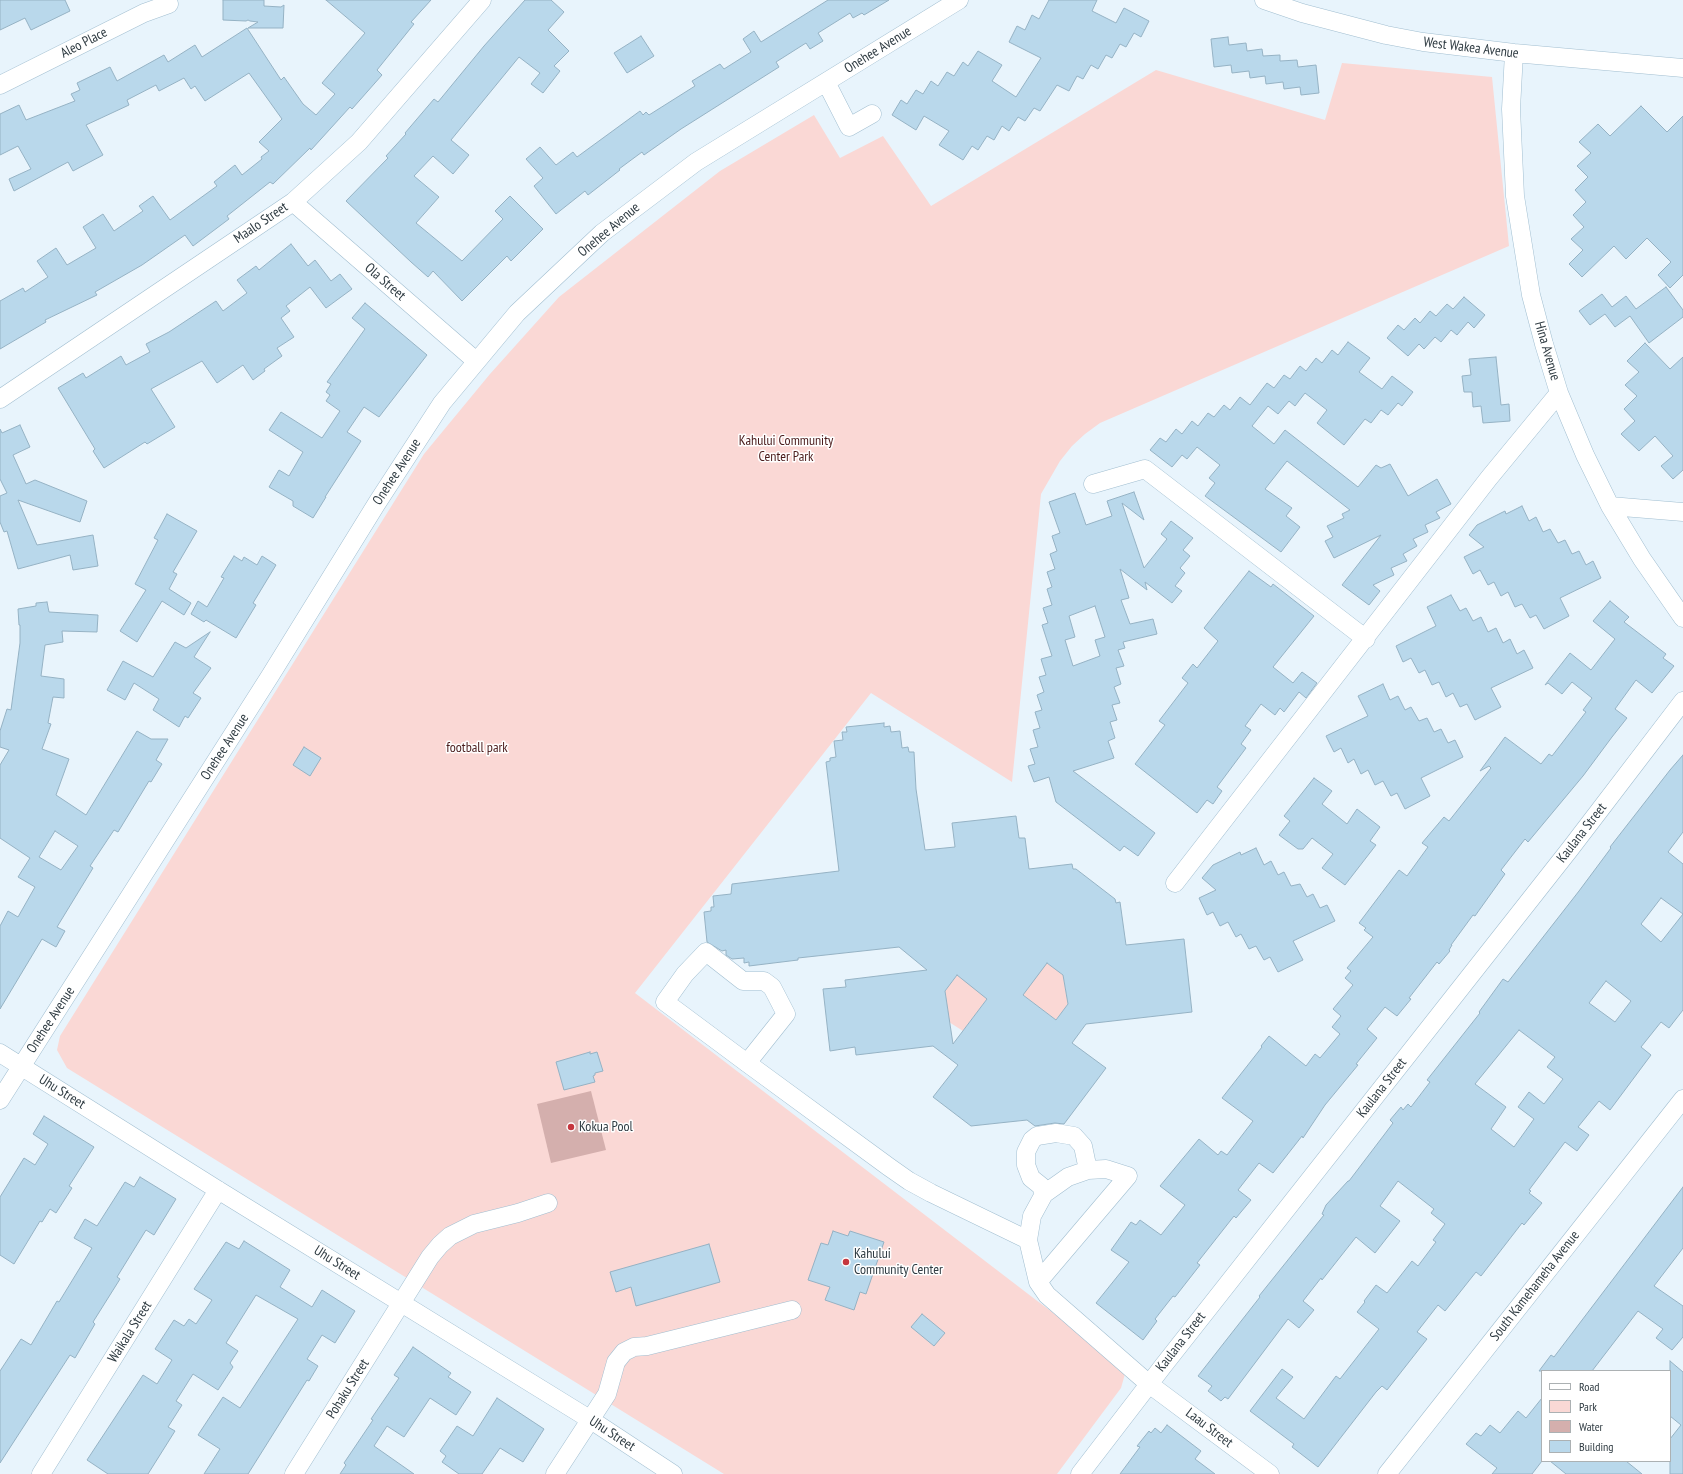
<!DOCTYPE html>
<style>
body{margin:0}
#map{position:relative;width:1683px;height:1474px;overflow:hidden;background:#e8f4fc;font-family:"PT Sans Narrow",sans-serif}
canvas{display:block}
.legend{position:absolute;left:1541px;top:1370px;width:130px;height:92px;box-sizing:border-box;background:#fff;border:1px solid #acb1b3;margin:0;padding:5px 7px;list-style:none;font-size:12px;color:#2f3b42}
.legend li{display:flex;align-items:center;gap:8px;height:20px}
.legend b{width:20px;border:1px solid #acb1b3}
</style>
<div id="map">
<canvas width="1683" height="1474"></canvas>
<ul class="legend">
<li><b style="height:5px;background:#fff"></b>Road</li>
<li><b style="height:11px;background:#fad8d5"></b>Park</li>
<li><b style="height:11px;background:#d4afad"></b>Water</li>
<li><b style="height:11px;background:#b9d8eb"></b>Building</li>
</ul>
</div>
<script>
const g = document.querySelector('canvas').getContext('2d');
g.lineJoin = 'round';
function fill(path, color) {
  g.fillStyle = color;
  g.fill(path, 'evenodd');
}
function toPath(rows) {
  const path = new Path2D();
  for (const r of rows) {
    path.moveTo(r[0], r[1]);
    for (let i = 2; i < r.length; i += 2) path.lineTo(r[i], r[i + 1]);
  }
  return path;
}
function strokePath(path, color, width, dash) {
  g.strokeStyle = color;
  g.lineWidth = width;
  g.lineCap = dash ? 'butt' : 'round';
  g.setLineDash(dash || []);
  g.stroke(path);
}
function write(font, color, halo, rows, align = 'center') {
  g.font = font + ' "PT Sans Narrow",sans-serif';
  g.lineWidth = 3;
  g.setLineDash([]);
  g.textBaseline = 'middle';
  g.strokeStyle = halo;
  g.fillStyle = color;
  for (const [text, x, y, turn = 0] of rows) {
    g.save();
    g.translate(x, y);
    g.rotate((+turn || 0) * Math.PI / 180);
    g.textAlign = isNaN(turn) ? turn : align;
    if (halo) g.strokeText(text, 0, 0);
    g.fillText(text, 0, 0);
    g.restore();
  }
}
fill(toPath([
 [1342,63,1492,77,1509,246,1100,423,1085,434,1072,446,1060,461,1041,494,1012,782,871,693,635,993,1036,1300,1122,1364,1125,1374,1121,1388,1057,1474,724,1474,67,1068,57,1050,60,1036,424,454,490,374,559,297,720,171,814,115,840,158,883,136,931,206,1156,70,1325,120],
 [1037,955,1063,975,1068,1004,1056,1020,1023,995],
 [965,964,987,999,963,1031,949,1022,945,991]
]), '#fad8d5');
fill(toPath([
 [591,1091,606,1150,551,1163,537,1104]
]), '#d4afad');
const building = toPath([
 [0,0,65,0,70,11,31,30,25,18,0,30,0,0],
 [223,0,264,0,264,6,281,7,284,5,283,28,248,28,258,22,250,21,248,20,246,21,223,20,223,0],
 [326,0,431,0,411,22,414,24,377,70,382,75,352,109,350,107,311,150,310,148,273,184,270,182,227,216,229,219,193,246,185,235,142,265,95,292,97,295,45,320,46,322,0,349,0,301,23,288,25,292,48,277,37,261,56,248,67,265,96,248,83,227,103,214,114,231,143,211,139,206,153,196,170,220,217,186,214,182,235,165,242,175,262,159,261,157,269,151,259,142,282,119,249,73,205,101,195,86,191,89,184,78,159,91,156,85,127,100,129,105,86,125,103,155,73,171,68,162,14,191,9,179,31,169,18,146,0,155,0,114,19,105,26,120,75,101,71,94,80,90,77,83,110,67,117,81,164,55,168,62,195,45,202,57,247,28,281,80,284,77,303,104,316,115,335,94,322,83,365,33,326,0],
 [525,0,551,0,564,12,548,30,569,51,554,66,560,71,543,93,531,84,540,73,519,57,451,140,469,155,453,174,433,156,414,176,439,197,416,223,462,261,503,219,495,211,510,196,543,229,511,261,507,256,462,301,433,271,428,277,411,262,346,201,388,158,386,156,406,134,405,133,434,99,438,102,484,46,525,0],
 [828,0,889,0,864,15,862,13,853,18,850,13,818,33,823,41,810,49,806,43,776,62,779,67,681,129,644,155,642,152,619,169,620,170,588,195,585,191,556,214,534,186,543,178,526,159,540,147,556,165,573,152,577,157,640,111,643,115,646,112,649,115,695,86,692,81,720,64,724,69,751,52,743,39,754,31,761,42,828,0],
 [1049,0,1097,0,1092,11,1116,23,1124,8,1149,21,1141,37,1134,33,1126,47,1120,44,1112,58,1106,55,1098,69,1091,65,1083,79,1077,76,1069,91,1057,85,1040,111,1034,108,1025,121,1018,117,1009,131,1002,126,994,140,987,136,978,150,972,146,963,160,939,145,949,131,924,116,916,130,892,115,901,100,907,104,916,90,923,94,931,81,938,86,947,72,954,76,963,62,968,66,978,51,1002,65,992,81,1016,97,1041,58,1009,42,1017,26,1025,30,1032,15,1039,19,1049,0],
 [641,36,654,56,627,73,614,53,641,36],
 [1228,37,1229,45,1246,43,1247,51,1262,49,1263,56,1280,55,1280,61,1297,60,1298,67,1316,65,1319,93,1301,95,1300,87,1284,89,1283,82,1266,84,1265,76,1250,78,1249,71,1232,73,1231,65,1214,67,1211,39,1228,37],
 [1641,106,1667,132,1683,116,1683,275,1670,288,1658,275,1671,262,1647,238,1626,259,1614,246,1582,277,1569,264,1583,250,1571,239,1584,227,1573,215,1586,202,1575,190,1588,177,1577,166,1591,153,1579,142,1598,124,1610,136,1641,106],
 [291,244,308,266,315,260,331,281,340,274,352,289,326,308,310,287,286,306,290,311,281,318,294,337,277,348,282,356,264,369,265,371,253,380,243,365,217,383,202,361,151,389,175,427,147,444,145,442,104,468,93,451,95,449,58,388,83,373,86,378,121,356,126,365,150,352,146,344,169,332,216,301,223,311,247,293,237,280,256,266,259,270,291,244],
 [1666,287,1683,310,1683,317,1649,343,1630,316,1615,327,1605,314,1590,325,1579,311,1602,294,1612,307,1626,296,1636,309,1666,287],
 [1464,297,1485,315,1474,328,1468,322,1457,335,1451,330,1441,342,1435,337,1424,349,1419,344,1408,356,1387,338,1398,325,1404,330,1415,318,1420,323,1430,311,1436,316,1447,304,1453,309,1464,297],
 [365,303,427,355,379,417,364,407,347,432,361,441,325,497,326,497,313,518,293,506,293,501,269,487,279,470,289,476,303,452,269,430,281,412,322,438,340,411,326,401,330,395,326,392,331,384,327,382,365,329,352,318,365,303],
 [1348,342,1370,358,1359,372,1382,389,1392,376,1413,392,1402,406,1398,403,1388,415,1381,410,1371,423,1365,419,1344,445,1317,423,1327,410,1305,393,1295,406,1289,401,1278,414,1268,406,1252,426,1274,444,1285,430,1358,487,1376,465,1381,468,1390,464,1408,496,1437,479,1451,504,1436,512,1440,518,1425,525,1428,532,1413,539,1417,546,1403,554,1407,561,1391,568,1394,575,1373,585,1380,591,1369,605,1342,585,1381,535,1334,558,1325,541,1333,537,1327,526,1344,518,1342,514,1350,510,1287,461,1265,489,1292,508,1286,516,1300,527,1281,552,1205,496,1215,483,1209,478,1220,465,1197,447,1187,459,1182,455,1172,467,1150,450,1160,438,1166,442,1176,429,1182,434,1192,421,1198,426,1208,413,1214,417,1224,405,1230,410,1240,397,1250,405,1267,383,1274,388,1284,375,1290,379,1300,366,1306,371,1316,358,1322,363,1332,350,1338,355,1348,342],
 [1645,343,1670,369,1683,357,1683,470,1673,479,1661,466,1673,456,1655,436,1639,451,1621,434,1635,421,1624,409,1637,396,1625,385,1639,372,1627,361,1645,343],
 [1496,357,1501,405,1509,404,1510,421,1483,423,1481,406,1473,407,1472,392,1464,392,1462,376,1471,375,1469,359,1496,357],
 [20,425,30,447,13,455,26,484,35,480,87,501,80,522,18,500,37,545,93,535,98,566,73,570,70,555,18,569,7,531,4,532,0,522,0,496,7,493,0,479,0,429,2,433,20,425],
 [1134,492,1144,520,1122,503,1144,568,1167,539,1161,534,1171,521,1193,538,1183,550,1190,556,1180,568,1185,573,1175,586,1182,591,1172,603,1145,582,1147,590,1120,569,1129,598,1121,600,1130,624,1153,619,1157,634,1123,642,1125,648,1118,650,1124,666,1116,668,1121,684,1114,687,1120,703,1112,705,1117,720,1110,722,1115,738,1108,741,1114,758,1073,771,1155,833,1138,856,1124,846,1120,851,1056,802,1049,777,1034,782,1028,766,1035,764,1030,749,1038,747,1033,730,1040,728,1035,712,1042,710,1037,695,1044,692,1039,677,1046,675,1041,659,1052,656,1042,625,1048,623,1043,608,1052,605,1047,589,1052,587,1047,572,1055,569,1050,554,1057,551,1052,536,1060,533,1049,502,1075,493,1086,525,1112,516,1107,501,1134,492],
 [1095,606,1105,637,1095,640,1100,656,1073,666,1065,640,1075,637,1069,616,1095,606],
 [1522,506,1529,521,1536,517,1543,532,1550,529,1558,543,1565,540,1572,554,1579,551,1586,565,1593,561,1601,578,1560,598,1569,616,1544,629,1536,615,1530,618,1522,604,1515,607,1508,592,1501,596,1494,582,1488,585,1480,570,1473,574,1464,557,1484,547,1469,535,1477,525,1505,511,1506,514,1522,506],
 [167,514,197,531,173,572,177,574,169,589,191,603,184,615,162,601,137,642,120,631,146,590,135,584,158,540,154,538,167,514],
 [234,556,242,561,244,557,257,565,262,556,276,565,253,603,256,605,236,638,206,620,204,622,191,614,198,601,207,607,224,578,221,577,234,556],
 [1249,571,1271,587,1273,584,1314,616,1273,667,1293,683,1302,672,1317,683,1306,698,1299,692,1284,712,1280,708,1275,715,1261,704,1245,726,1251,730,1241,744,1246,748,1217,787,1222,791,1213,804,1207,800,1197,813,1135,764,1165,725,1159,721,1188,683,1182,678,1193,664,1197,668,1218,641,1204,628,1249,571],
 [1451,595,1460,611,1466,608,1473,621,1481,617,1488,632,1496,628,1503,643,1510,639,1517,654,1524,650,1533,668,1491,688,1501,707,1475,720,1467,704,1460,707,1453,693,1446,697,1439,682,1432,685,1425,670,1419,673,1411,658,1403,662,1396,646,1436,626,1427,607,1451,595],
 [1610,601,1629,617,1624,622,1666,654,1663,658,1674,666,1652,693,1636,680,1615,709,1627,718,1612,737,1583,776,1528,842,1525,839,1501,870,1505,874,1475,916,1473,915,1451,945,1452,945,1449,950,1450,951,1439,964,1437,962,1409,998,1411,999,1397,1016,1385,1007,1367,1029,1377,1038,1356,1064,1358,1065,1325,1105,1303,1138,1302,1136,1273,1173,1259,1163,1238,1190,1251,1200,1236,1218,1234,1216,1197,1263,1200,1265,1175,1297,1173,1296,1155,1319,1157,1321,1143,1340,1096,1303,1129,1262,1111,1250,1131,1222,1136,1225,1140,1220,1161,1235,1185,1205,1160,1186,1199,1139,1218,1155,1221,1151,1227,1155,1253,1121,1222,1098,1262,1047,1261,1046,1269,1036,1306,1066,1315,1054,1320,1058,1340,1034,1332,1027,1341,1016,1333,1009,1353,985,1345,978,1351,971,1347,968,1373,937,1364,930,1366,928,1359,923,1399,870,1407,876,1428,847,1422,843,1444,817,1449,821,1491,768,1489,766,1480,771,1505,737,1541,764,1549,754,1552,756,1586,712,1583,710,1592,698,1572,682,1562,694,1548,683,1545,685,1570,653,1591,670,1615,639,1593,621,1610,601],
 [47,602,49,612,98,615,97,632,62,631,63,642,45,645,41,676,64,679,64,698,53,697,48,723,51,724,42,749,69,759,56,795,86,815,137,731,151,739,168,739,156,760,162,764,151,782,149,781,118,832,114,830,90,866,93,868,57,927,65,931,56,947,42,939,0,1009,0,926,8,911,18,917,35,887,18,877,30,858,0,838,0,765,9,750,0,747,0,731,7,709,11,710,20,643,20,625,19,625,18,609,36,606,36,603,47,602],
 [55,831,78,846,61,870,39,857,55,831],
 [210,632,194,657,211,668,193,693,201,698,188,718,185,716,179,727,153,710,159,699,134,683,125,700,107,690,123,661,153,677,175,642,186,648,210,632],
 [1383,684,1390,700,1398,696,1405,710,1411,707,1419,721,1427,718,1434,732,1441,729,1448,743,1455,740,1463,757,1421,778,1430,796,1405,809,1397,793,1391,796,1383,781,1375,785,1368,770,1361,774,1354,759,1348,763,1341,748,1334,752,1326,736,1368,716,1358,696,1383,684],
 [884,723,884,727,890,726,891,732,900,731,902,748,908,747,909,752,914,752,916,789,925,850,955,847,952,823,1016,816,1019,838,1025,838,1029,869,1072,864,1073,869,1076,869,1115,899,1116,903,1120,902,1126,945,1184,939,1192,1012,1086,1024,1072,1043,1106,1068,1064,1124,1055,1123,1035,1126,1027,1120,971,1126,933,1097,958,1065,933,1046,856,1055,855,1047,830,1051,823,989,846,987,845,980,927,970,899,947,798,958,798,960,749,966,749,962,744,963,744,958,732,959,726,955,726,950,722,951,707,942,704,912,711,911,711,907,714,907,713,896,731,894,732,884,839,871,826,762,830,761,830,758,836,757,834,741,843,740,842,732,847,732,846,727,884,723],
 [1047,963,1063,975,1068,1004,1056,1020,1023,995,1047,963],
 [957,975,987,999,953,1044,945,991,957,975],
 [304,747,321,758,310,776,293,765,304,747],
 [1683,755,1683,832,1668,852,1683,864,1683,1010,1669,1028,1661,1022,1641,1047,1651,1055,1610,1110,1599,1101,1578,1127,1589,1135,1577,1151,1565,1142,1529,1190,1531,1191,1529,1193,1542,1203,1524,1225,1522,1223,1481,1276,1476,1272,1445,1311,1438,1305,1417,1332,1427,1339,1387,1390,1382,1386,1376,1392,1318,1467,1292,1447,1294,1444,1250,1411,1282,1369,1293,1377,1276,1398,1304,1419,1336,1376,1340,1379,1379,1329,1357,1312,1365,1302,1364,1301,1376,1285,1387,1293,1412,1261,1418,1266,1436,1242,1433,1240,1445,1224,1431,1213,1434,1209,1398,1181,1380,1206,1400,1221,1375,1253,1356,1237,1322,1280,1321,1278,1303,1301,1314,1310,1299,1328,1288,1319,1228,1399,1225,1397,1221,1401,1208,1391,1212,1386,1198,1376,1260,1297,1259,1296,1324,1215,1322,1214,1326,1205,1348,1181,1349,1181,1384,1135,1393,1123,1390,1120,1401,1107,1403,1110,1408,1104,1411,1107,1430,1082,1427,1080,1480,1013,1479,1012,1503,979,1508,982,1579,891,1611,848,1610,847,1670,770,1683,755],
 [1661,898,1683,914,1661,942,1641,924,1661,898],
 [1606,981,1631,1001,1615,1022,1589,1003,1606,981],
 [1519,1030,1555,1057,1547,1067,1563,1079,1544,1104,1529,1092,1518,1107,1534,1119,1514,1147,1491,1129,1506,1107,1475,1084,1519,1030],
 [1314,778,1332,791,1322,804,1347,824,1357,809,1380,827,1370,841,1376,845,1345,885,1322,868,1333,854,1312,838,1303,849,1298,849,1279,835,1290,821,1284,816,1314,778],
 [1256,848,1264,865,1271,861,1278,875,1284,872,1291,886,1300,884,1307,897,1313,894,1320,908,1327,905,1335,921,1293,941,1303,960,1278,972,1270,957,1264,960,1256,946,1249,949,1241,934,1236,937,1228,922,1220,926,1213,912,1207,915,1199,898,1216,890,1202,878,1213,865,1240,852,1241,855,1256,848],
 [590,1052,590,1054,597,1052,603,1071,595,1073,595,1075,593,1076,595,1082,564,1090,556,1062,590,1052],
 [44,1116,94,1147,69,1186,72,1188,56,1213,50,1209,42,1222,40,1221,14,1264,0,1255,0,1197,24,1158,35,1165,48,1144,33,1134,44,1116],
 [140,1177,176,1199,154,1235,146,1230,117,1277,120,1279,93,1322,95,1324,75,1358,70,1355,0,1463,0,1371,21,1339,31,1345,57,1301,59,1302,92,1248,74,1238,85,1219,97,1226,125,1182,134,1187,140,1177],
 [1683,1187,1683,1248,1654,1286,1683,1306,1683,1337,1672,1350,1656,1338,1663,1329,1638,1311,1592,1371,1539,1371,1551,1355,1554,1357,1683,1187],
 [833,1231,848,1236,850,1231,884,1242,866,1294,860,1292,854,1310,825,1300,830,1287,808,1280,821,1243,828,1245,833,1231],
 [244,1241,290,1270,280,1287,312,1307,322,1290,355,1311,335,1343,322,1335,307,1359,318,1366,309,1381,307,1380,248,1474,204,1474,220,1449,198,1435,223,1397,240,1408,298,1319,256,1295,226,1343,238,1351,230,1363,233,1367,218,1390,193,1374,176,1401,182,1405,168,1427,175,1431,148,1474,108,1474,87,1460,143,1375,157,1384,172,1360,155,1349,174,1320,184,1326,189,1319,196,1324,212,1300,194,1289,226,1242,239,1249,244,1241],
 [709,1244,720,1282,636,1306,631,1287,616,1292,610,1272,709,1244],
 [922,1314,945,1333,934,1346,911,1327,922,1314],
 [413,1347,451,1373,448,1377,471,1392,456,1415,430,1398,404,1437,387,1426,374,1446,414,1474,340,1474,346,1465,344,1463,373,1420,371,1419,399,1378,394,1375,413,1347],
 [1670,1361,1683,1372,1683,1474,1670,1474,1670,1439,1681,1425,1670,1416,1670,1361],
 [497,1398,544,1429,523,1462,500,1448,482,1474,459,1474,442,1462,446,1456,440,1451,457,1426,473,1436,497,1398],
 [1542,1398,1542,1461,1532,1474,1492,1474,1497,1468,1466,1444,1476,1433,1481,1436,1490,1425,1500,1433,1518,1411,1526,1418,1542,1398],
 [1167,1425,1201,1451,1195,1459,1215,1474,1120,1474,1140,1447,1137,1446,1149,1431,1151,1433,1155,1428,1161,1433,1167,1425],
 [1550,1461,1626,1461,1642,1474,1566,1474,1550,1461]
]);
fill(building, '#b9d8eb');
strokePath(building, '#95b2c4', 1);
const minor = toPath([
 [1264,0,1302,13,1386,35,1423,42,1514,53,1683,68],
 [1514,53,1511,109,1515,196,1531,295,1544,344,1559,393,1585,455,1610,506,1642,559,1683,618],
 [826,82,849,127,872,114],
 [0,85,144,13,169,4],
 [293,202,476,361],
 [0,399,293,202,359,142,482,0],
 [1093,484,1145,469,1366,639],
 [1610,506,1683,512],
 [1175,883,1489,478,1559,393],
 [0,1053,218,1190,591,1420,673,1474],
 [747,1063,786,1014,772,987,764,981,743,981,706,952,685,974,665,1002,747,1063,889,1167,909,1181,931,1193,1028,1240],
 [0,1100,270,676,377,503,442,403,517,313,602,233,696,162,959,0],
 [1044,1194,1041,1186,1031,1178,1026,1165,1026,1152,1032,1140,1037,1136,1056,1133,1074,1136,1083,1146,1088,1170],
 [1038,1282,1128,1176,1106,1169,1088,1170,1068,1177,1044,1194,1032,1216,1028,1240,1038,1282,1047,1295,1149,1384,1270,1474],
 [41,1474,218,1190],
 [294,1474,430,1257,440,1245,450,1236,474,1224,518,1213,548,1203],
 [555,1474,607,1394,616,1362,624,1352,634,1347,647,1346,792,1310],
 [1080,1474,1163,1366,1570,849,1683,701],
 [1387,1474,1683,1099]
]);
strokePath(minor, '#a1bed0', 19);
strokePath(minor, '#fff', 18);
for (const [x, y, r, color] of [
 [571,1127,4,"#c5363e"],
 [846,1262,4,"#c5363e"]
]) {
  const dot = new Path2D();
  dot.arc(x, y, r, 0, 2 * Math.PI);
  g.fillStyle = color;
  g.fill(dot);
  strokePath(dot, '#fff', 1.5);
}
write('14px', '#2f3b42', '#fff', [
 ["Aleo Place",84,43,-27],
 ["West Wakea Avenue",1471,48,7],
 ["Onehee Avenue",878,50,-32],
 ["Maalo Street",261,223,-34],
 ["Onehee Avenue",609,230,-40],
 ["Ola Street",385,282,41],
 ["Hina Avenue",1547,351,74],
 ["Onehee Avenue",397,472,-57],
 ["Onehee Avenue",225,747,-57],
 ["Kaulana Street",1582,833,-52],
 ["Onehee Avenue",51,1020,-57],
 ["Kaulana Street",1382,1088,-52],
 ["Uhu Street",62,1092,32],
 ["Uhu Street",337,1263,32],
 ["South Kamehameha Avenue",1535,1286,-52],
 ["Waikala Street",130,1332,-58],
 ["Kaulana Street",1181,1342,-52],
 ["Pohaku Street",348,1389,-58],
 ["Laau Street",1209,1428,37],
 ["Uhu Street",612,1434,33]
]);
write('14px', '#4a1b1b', '#fff', [
 ["Kahului Community",786,441],
 ["Center Park",786,457],
 ["football park",477,748]
]);
write('14px', '#2f3b42', '#fff', [
 ["Kokua Pool",579,1127],
 ["Kahului",854,1254],
 ["Community Center",854,1270]
], 'left');
</script>
